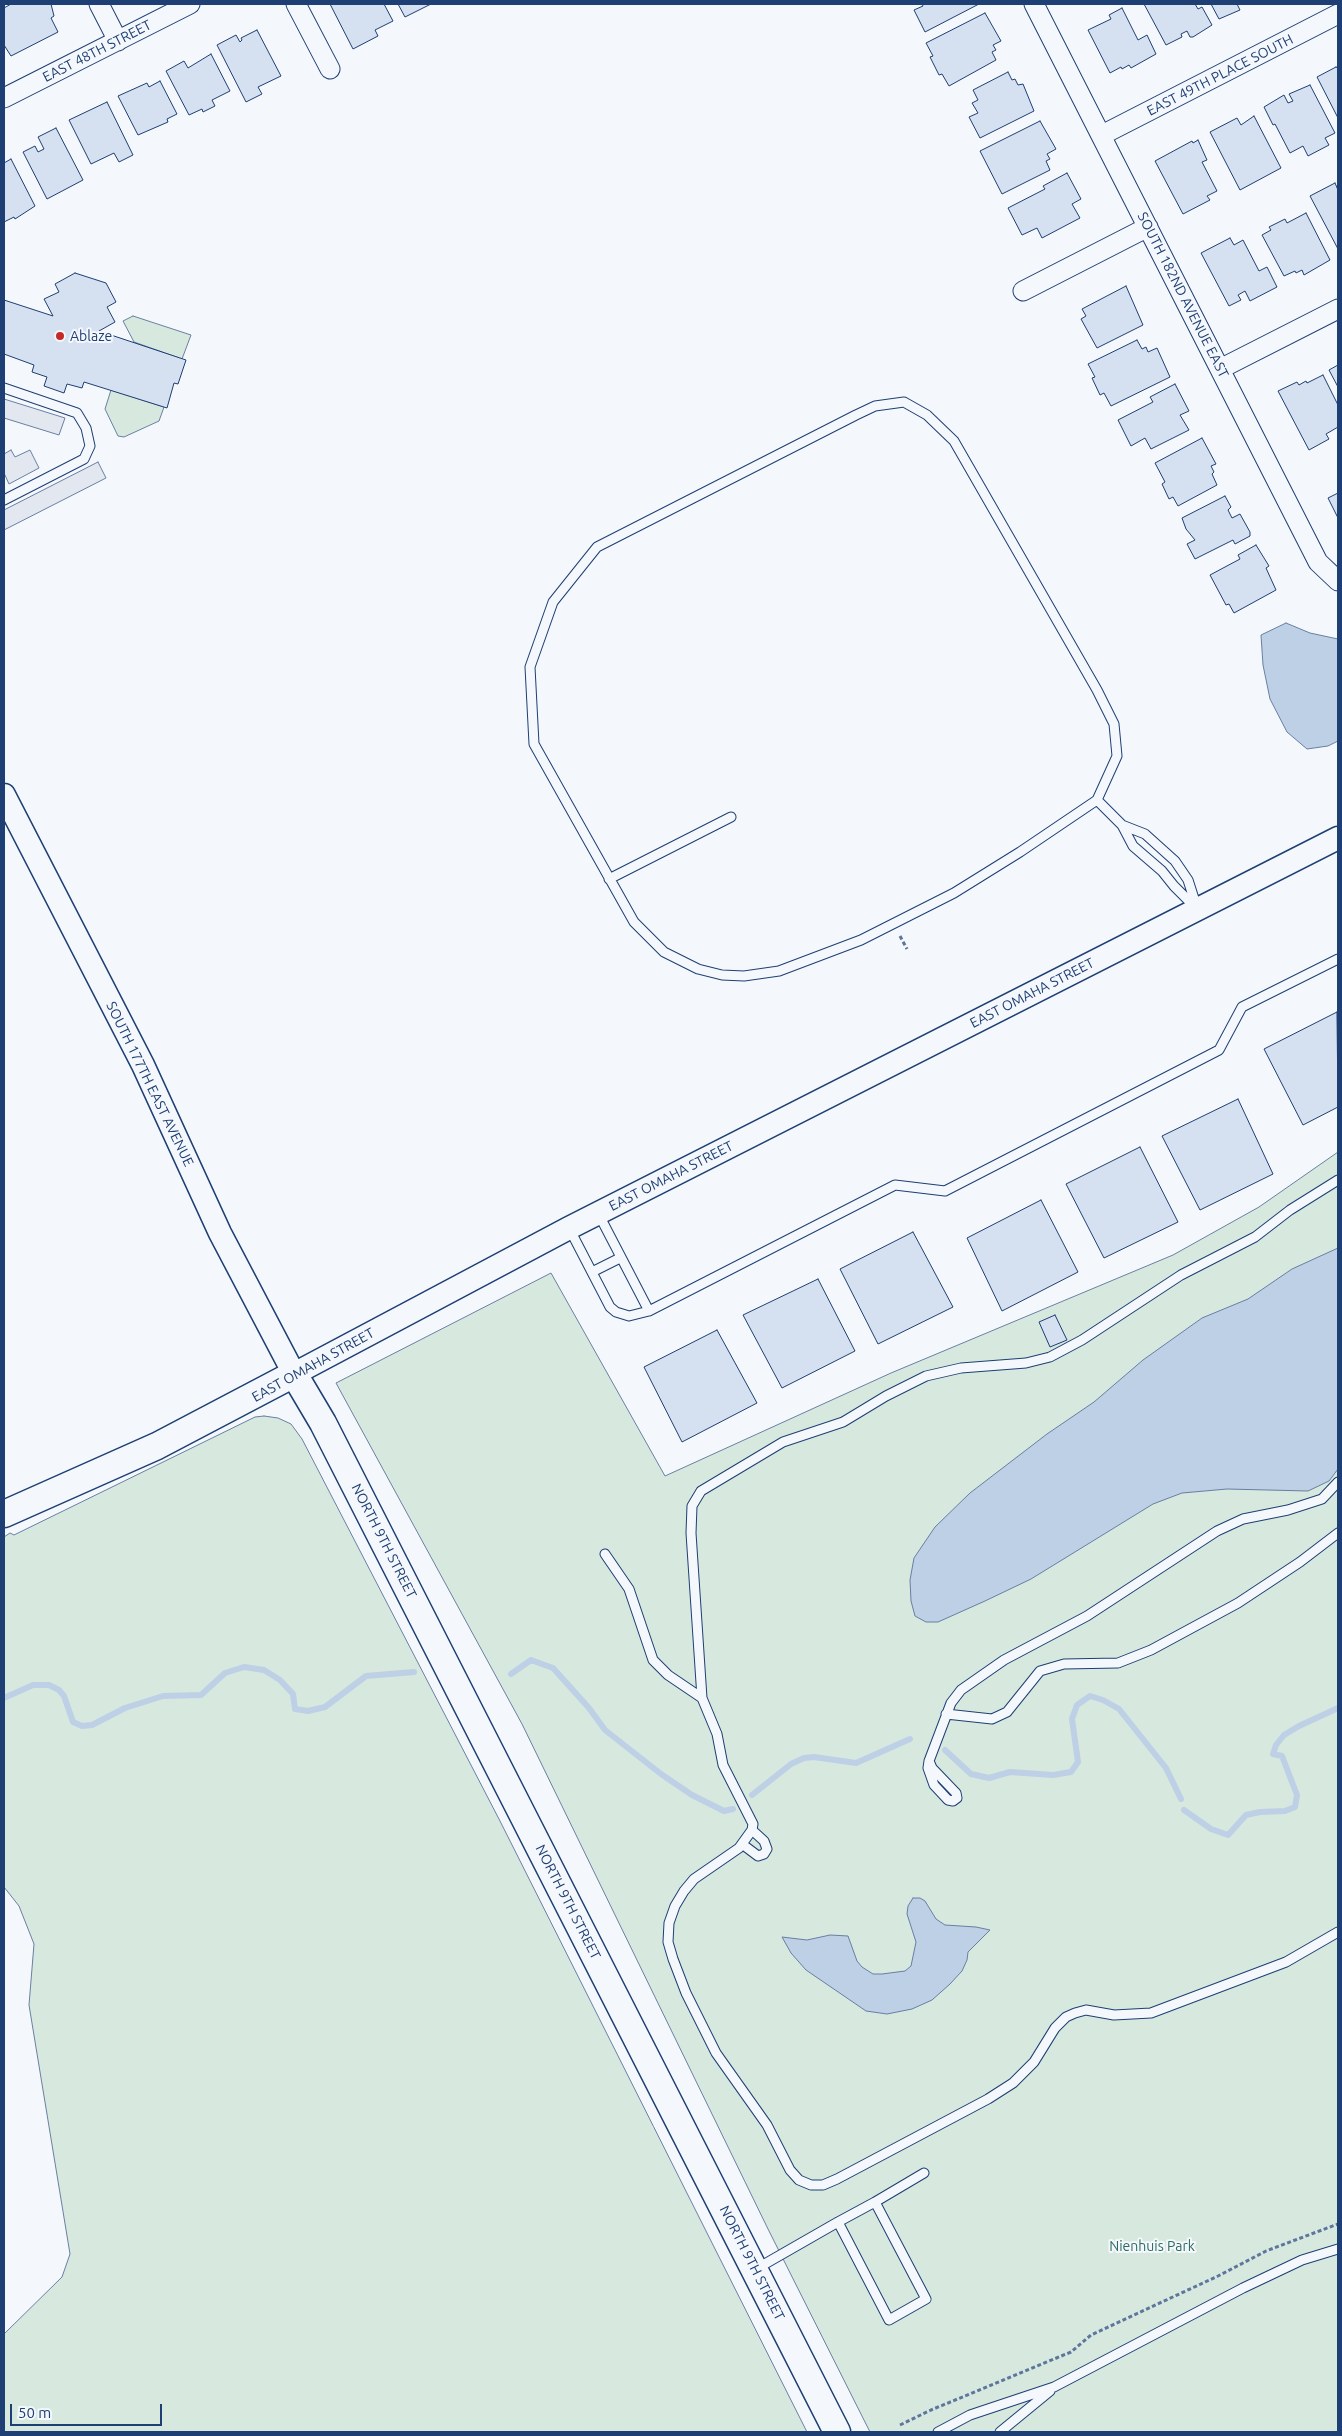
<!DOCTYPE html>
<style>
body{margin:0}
#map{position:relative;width:1342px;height:2436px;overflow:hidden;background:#f4f7fb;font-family:Ubuntu,sans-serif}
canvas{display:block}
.frame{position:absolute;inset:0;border:5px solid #1d3f73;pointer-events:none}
.scale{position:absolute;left:10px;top:2404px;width:152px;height:22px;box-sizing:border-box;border:2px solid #1d3f73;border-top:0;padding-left:6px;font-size:15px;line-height:18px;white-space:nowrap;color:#1d3f73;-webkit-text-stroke:4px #f4f7fb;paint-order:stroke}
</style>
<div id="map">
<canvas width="1342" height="2436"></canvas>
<div class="frame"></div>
<div class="scale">50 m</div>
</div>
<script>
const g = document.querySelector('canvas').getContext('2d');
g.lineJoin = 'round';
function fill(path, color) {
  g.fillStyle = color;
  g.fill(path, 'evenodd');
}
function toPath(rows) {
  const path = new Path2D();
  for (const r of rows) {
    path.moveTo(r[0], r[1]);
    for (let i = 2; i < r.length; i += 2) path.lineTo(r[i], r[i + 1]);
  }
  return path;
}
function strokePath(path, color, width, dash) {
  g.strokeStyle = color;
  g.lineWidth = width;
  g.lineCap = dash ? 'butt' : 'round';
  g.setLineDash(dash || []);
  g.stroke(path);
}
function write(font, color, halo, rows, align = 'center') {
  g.font = font + ' Ubuntu,sans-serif';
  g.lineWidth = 4;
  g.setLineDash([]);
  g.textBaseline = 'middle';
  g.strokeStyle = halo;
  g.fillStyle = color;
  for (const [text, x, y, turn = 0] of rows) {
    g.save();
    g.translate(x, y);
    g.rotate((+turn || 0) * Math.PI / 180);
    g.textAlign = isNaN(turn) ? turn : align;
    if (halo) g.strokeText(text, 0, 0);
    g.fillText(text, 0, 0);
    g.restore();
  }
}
const green = toPath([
 [133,316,191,335,182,359,134,342,123,321,133,316],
 [111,390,164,407,159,421,124,437,118,436,105,409,111,390],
 [1338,1152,1338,2432,870,2432,768,2229,522,1724,336,1383,551,1273,665,1476,891,1373,1173,1255,1259,1207,1338,1152],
 [264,1416,278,1418,291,1424,302,1439,500,1821,807,2432,4,2432,4,2334,62,2277,70,2254,29,2005,34,1944,19,1906,4,1887,4,1537,10,1533,14,1535,255,1417,264,1416]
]);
fill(green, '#d7e8df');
strokePath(green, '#687fa3', 1);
const parking = toPath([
 [4,399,65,418,59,435,4,418,4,399],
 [11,450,15,457,30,450,39,468,9,484,4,473,4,454,11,450],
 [98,462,106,478,4,530,4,510,98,462]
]);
fill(parking, '#e3e8f0');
strokePath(parking, '#687fa3', 1);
const water = toPath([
 [1286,623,1310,633,1338,639,1338,741,1328,746,1307,749,1287,732,1270,699,1263,665,1261,635,1286,623],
 [1338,1248,1338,1469,1329,1481,1308,1491,1227,1489,1182,1493,1153,1504,1031,1579,985,1601,938,1622,926,1622,915,1616,911,1601,910,1580,914,1558,935,1527,970,1493,1047,1434,1094,1402,1143,1360,1202,1318,1248,1299,1292,1269,1338,1248],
 [913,1898,920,1898,925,1901,936,1919,945,1925,976,1927,990,1930,968,1952,967,1960,962,1971,950,1984,932,2000,912,2009,887,2014,866,2011,806,1970,791,1953,782,1937,807,1940,830,1935,848,1936,857,1961,862,1967,873,1974,882,1974,905,1971,911,1966,916,1942,907,1914,908,1906,913,1898]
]);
fill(water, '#bed0e5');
strokePath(water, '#687fa3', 1);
strokePath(toPath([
 [511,1674,531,1660,553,1668,589,1708,605,1730,661,1774,692,1795,724,1811,733,1809],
 [4,1698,33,1685,49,1685,59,1690,64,1696,73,1722,82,1726,92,1725,125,1708,163,1696,201,1695,225,1673,244,1667,264,1670,280,1680,293,1694,295,1709,308,1711,325,1707,366,1676,414,1672],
 [945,1750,971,1774,989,1778,1010,1772,1053,1775,1071,1772,1078,1762,1072,1719,1077,1705,1090,1696,1103,1700,1119,1709,1166,1768,1181,1799],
 [752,1795,791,1764,804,1758,814,1757,856,1763,910,1739],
 [1184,1810,1211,1829,1228,1835,1246,1815,1260,1812,1285,1811,1295,1807,1297,1795,1282,1756,1273,1754,1276,1745,1284,1735,1299,1726,1338,1708]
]), '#bed0e5', 6);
const building = toPath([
 [11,4,51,4,54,16,51,18,58,32,11,56,4,45,4,8,11,4],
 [330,4,384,4,393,21,375,30,378,36,353,49,330,4],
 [398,4,431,4,405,17,398,4],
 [922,4,979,4,925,32,914,10,923,6,922,4],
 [1144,4,1195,4,1198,9,1202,7,1212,25,1193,37,1190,37,1187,31,1181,34,1182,37,1166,45,1144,4],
 [1211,4,1237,4,1240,10,1219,19,1211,4],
 [1122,8,1138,40,1147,35,1156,54,1131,68,1129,65,1122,69,1121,67,1110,73,1088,30,1111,19,1109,15,1122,8],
 [985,13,1001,41,993,45,996,50,992,52,996,60,949,86,942,74,939,75,930,57,933,56,926,43,985,13],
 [257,30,281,76,258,87,262,94,246,102,217,45,236,35,240,42,242,40,241,38,257,30],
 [211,54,230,91,212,100,215,106,203,112,202,109,189,115,166,71,184,61,188,68,211,54],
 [1336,67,1338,68,1338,118,1317,77,1336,67],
 [1008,72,1012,80,1015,79,1018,85,1023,84,1034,111,980,138,969,117,978,113,972,103,978,100,973,90,1008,72],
 [160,81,177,114,167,119,168,122,138,135,118,96,147,83,149,87,160,81],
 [1310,85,1335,133,1325,138,1329,145,1308,156,1303,146,1290,153,1275,124,1273,125,1264,107,1284,95,1288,103,1293,101,1289,94,1310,85],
 [107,102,133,155,119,162,114,153,91,164,69,120,107,102],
 [1254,116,1281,168,1240,190,1210,132,1237,118,1241,125,1254,116],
 [1040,121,1056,149,1047,154,1050,159,1046,161,1050,170,1002,194,980,151,1040,121],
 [56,128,83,180,47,199,23,152,35,146,38,152,44,149,38,137,56,128],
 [1198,140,1207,160,1202,162,1217,191,1207,196,1210,200,1183,214,1155,161,1192,141,1193,143,1198,140],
 [11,159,35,206,15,219,14,217,4,222,4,163,11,159],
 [1067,173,1081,199,1072,204,1080,218,1042,238,1037,228,1022,235,1008,208,1045,189,1043,186,1067,173],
 [1335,183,1338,190,1338,249,1310,196,1335,183],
 [1306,213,1330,260,1304,275,1302,270,1296,273,1295,271,1284,276,1262,235,1271,230,1269,227,1285,219,1287,223,1306,213],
 [1230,238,1234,245,1243,240,1259,271,1267,267,1277,287,1250,301,1245,291,1238,295,1241,300,1229,306,1201,253,1230,238],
 [75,273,106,283,116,302,107,307,115,322,99,331,186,360,178,384,174,383,167,408,84,382,82,388,67,384,64,393,44,386,47,377,32,372,34,365,4,354,4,300,53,316,44,299,59,292,55,284,75,273],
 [1126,286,1143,325,1097,348,1081,319,1086,316,1082,309,1126,286],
 [1137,340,1142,349,1146,347,1148,352,1157,348,1170,377,1111,406,1104,393,1100,395,1092,378,1095,377,1088,364,1137,340],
 [1338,365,1338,387,1329,370,1338,365],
 [1323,375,1338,405,1338,427,1326,434,1329,439,1309,450,1278,391,1297,382,1299,385,1306,381,1307,383,1323,375],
 [1175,384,1189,411,1180,415,1189,430,1151,449,1145,438,1131,446,1118,420,1153,402,1150,397,1175,384],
 [1202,438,1216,464,1211,466,1214,472,1212,474,1217,485,1178,506,1173,497,1169,499,1162,484,1165,482,1155,463,1202,438],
 [1338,490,1338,518,1328,498,1338,493,1338,490],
 [1225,496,1231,507,1228,510,1232,518,1240,514,1250,532,1250,536,1235,544,1233,540,1195,559,1187,544,1195,540,1186,529,1182,518,1225,496],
 [1256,545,1269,566,1266,568,1276,590,1234,613,1229,604,1226,605,1210,575,1240,559,1238,555,1256,545],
 [1337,1012,1338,1107,1303,1125,1264,1049,1337,1012],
 [1238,1099,1273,1174,1200,1210,1162,1136,1238,1099],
 [1140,1147,1178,1222,1104,1258,1066,1184,1140,1147],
 [1041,1200,1078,1272,1002,1311,967,1238,1041,1200],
 [913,1232,953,1307,878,1344,840,1269,913,1232],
 [818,1279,855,1351,782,1388,743,1315,818,1279],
 [1055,1315,1067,1340,1050,1347,1039,1322,1055,1315],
 [717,1330,757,1403,682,1442,644,1367,717,1330]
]);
fill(building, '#d5e0f0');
strokePath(building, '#1d3f73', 1);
const service = toPath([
 [4,388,77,413,86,428,90,446,84,459,4,500],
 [904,402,927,415,954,441,1097,690,1114,724,1117,756,1097,800,1020,852,954,893,861,940,779,971,744,976,722,975,698,969,664,952,634,922,534,744,530,667,553,602,597,547,856,415,875,406,904,402],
 [1097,800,1122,825,1133,846,1162,871,1174,886,1196,908],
 [1122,825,1145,834,1175,861,1188,880,1197,908],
 [609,879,731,817],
 [1338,1180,1290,1210,1255,1237,1181,1275,1082,1340,1050,1357,1026,1363,961,1368,926,1376,886,1396,843,1422,783,1442,701,1491,692,1506,691,1533,702,1698,717,1734,723,1765,753,1824,752,1830,739,1848,694,1879,684,1891,675,1906,669,1923,668,1942,673,1959,686,1993,716,2053,767,2125,790,2170,799,2180,811,2185,823,2185,837,2179,988,2099,1013,2083,1034,2062,1055,2028,1066,2017,1075,2013,1086,2010,1114,2015,1151,2013,1286,1962,1338,1932],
 [598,1213,649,1311],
 [569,1228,610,1307,616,1312,629,1316,649,1311,895,1185,945,1191,1219,1050,1242,1007,1338,959],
 [592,1272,620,1258],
 [605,1554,629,1589,653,1660,668,1675,702,1698],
 [946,1714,992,1719,1007,1712,1040,1671,1064,1664,1118,1663,1151,1650,1238,1603,1300,1562,1338,1533],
 [929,1761,932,1768,956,1793,957,1798,953,1801,948,1800,934,1785,928,1768,929,1761,951,1703,961,1690,1004,1660,1087,1616,1217,1531,1243,1519,1288,1510,1322,1499,1338,1482],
 [742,1844,758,1856,764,1854,767,1849,764,1841,752,1830],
 [875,2202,924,2173],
 [756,2269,838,2222,875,2202,926,2299,889,2320,838,2222],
 [938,2432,970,2415,1054,2387,1243,2288,1302,2260,1338,2249],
 [1000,2432,1050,2391]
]);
const minor = toPath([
 [99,4,118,41],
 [296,4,330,69],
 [1034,4,1318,562,1338,581],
 [4,98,190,4],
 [1102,135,1338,14],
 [1023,291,1148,227],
 [1222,368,1338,309]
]);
const tertiary = toPath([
 [4,795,143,1065,220,1233,294,1374,569,1228,1338,838]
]);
const secondary = toPath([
 [4,1514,157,1446,294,1374,323,1423,837,2432]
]);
strokePath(service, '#1d3f73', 11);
strokePath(minor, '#1d3f73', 21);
strokePath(tertiary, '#1d3f73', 25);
strokePath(secondary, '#1d3f73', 29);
strokePath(toPath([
 [900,936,907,949],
 [900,2425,931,2410,1071,2352,1091,2335,1218,2276,1266,2251,1338,2224]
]), '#5e769c', 3, [4, 2.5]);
strokePath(service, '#f4f7fb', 9);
strokePath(minor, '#f4f7fb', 19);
strokePath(tertiary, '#f4f7fb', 22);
strokePath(secondary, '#f4f7fb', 26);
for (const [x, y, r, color] of [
 [60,336,5,"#c62828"]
]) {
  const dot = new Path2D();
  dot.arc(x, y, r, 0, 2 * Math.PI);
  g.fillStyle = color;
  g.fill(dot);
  strokePath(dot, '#f4f7fb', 2);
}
write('14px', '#1d3f73', '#f4f7fb', [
 ["EAST 48TH STREET",97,51,-27],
 ["EAST 49TH PLACE SOUTH",1220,75,-27],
 ["SOUTH 182ND AVENUE EAST",1183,295,63],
 ["EAST OMAHA STREET",1032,993,-27],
 ["SOUTH 177TH EAST AVENUE",150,1084,64],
 ["EAST OMAHA STREET",671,1176,-27],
 ["EAST OMAHA STREET",313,1365,-29],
 ["NORTH 9TH STREET",384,1541,63],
 ["NORTH 9TH STREET",568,1902,63],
 ["NORTH 9TH STREET",752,2263,63]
]);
write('14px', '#1d3f73', '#f4f7fb', [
 ["Ablaze",70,336]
], 'left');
write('14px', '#2c6c60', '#f4f7fb', [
 ["Nienhuis Park",1152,2246]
]);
</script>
